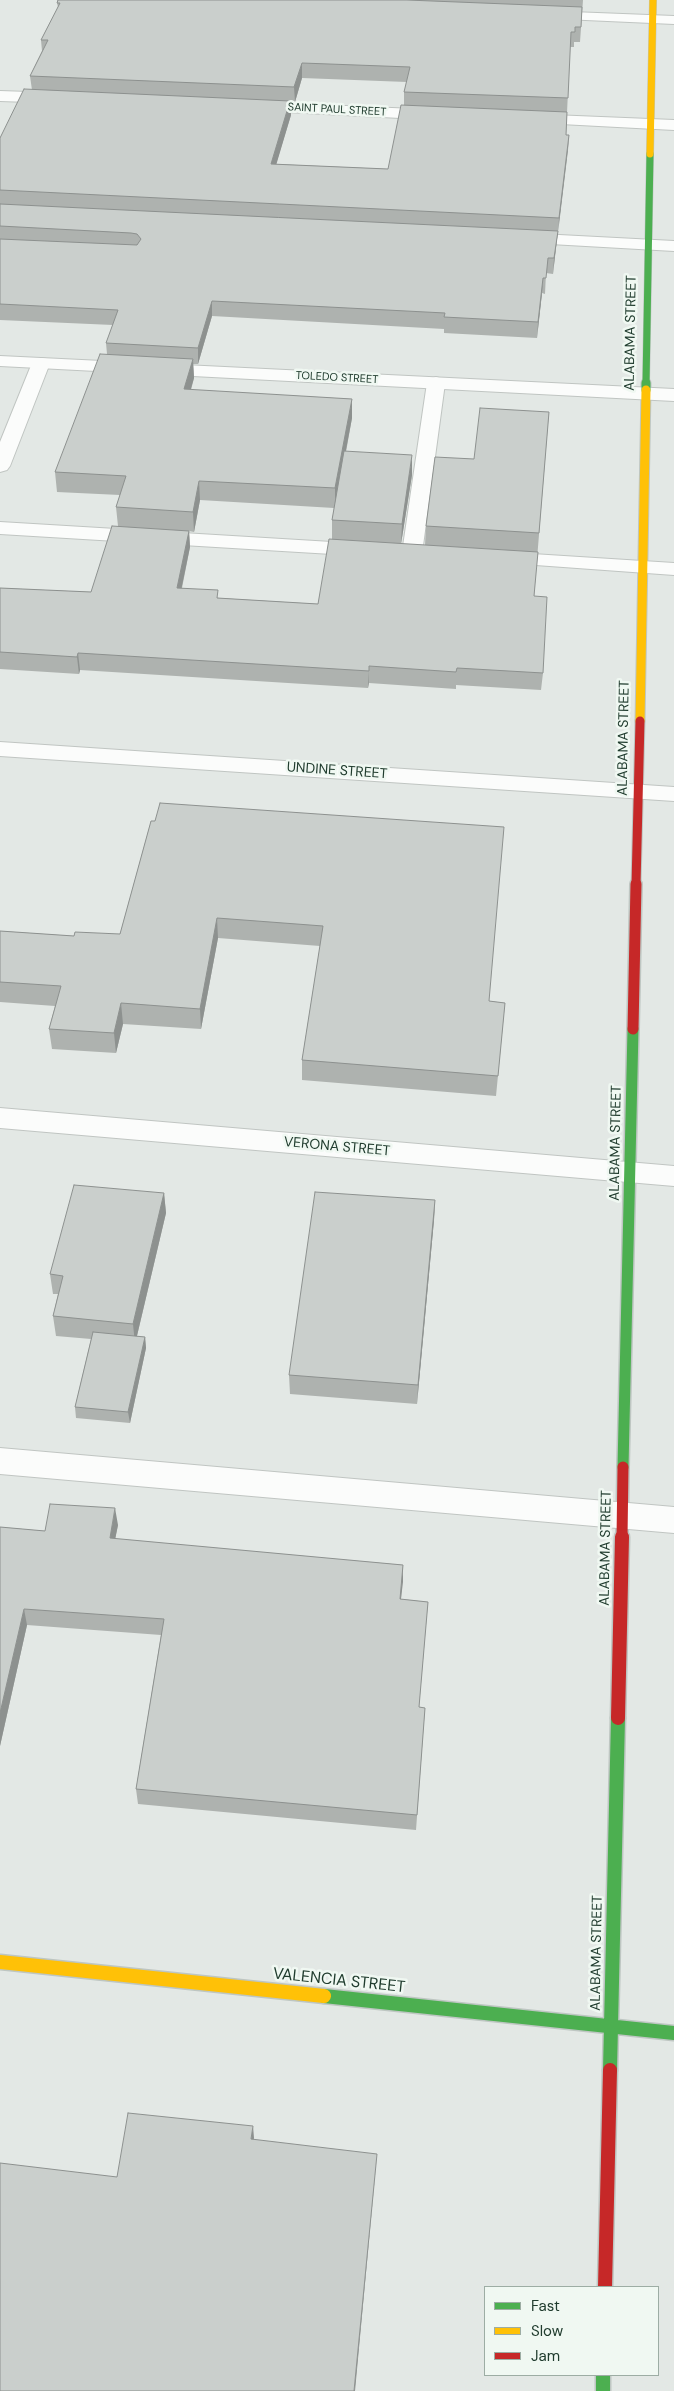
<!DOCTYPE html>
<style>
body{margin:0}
#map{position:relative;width:674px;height:2391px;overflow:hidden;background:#e3e8e5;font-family:"DM Sans",sans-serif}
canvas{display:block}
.legend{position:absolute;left:484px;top:2286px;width:175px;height:90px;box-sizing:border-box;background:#f0f8f2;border:1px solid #9dada4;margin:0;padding:6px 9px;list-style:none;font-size:15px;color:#203c2e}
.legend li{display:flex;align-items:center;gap:10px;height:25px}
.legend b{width:25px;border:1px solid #9dada4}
</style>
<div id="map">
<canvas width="674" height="2391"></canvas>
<ul class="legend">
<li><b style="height:6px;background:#4caf50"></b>Fast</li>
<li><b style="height:6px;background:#ffc107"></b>Slow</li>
<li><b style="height:6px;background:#c62828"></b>Jam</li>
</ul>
</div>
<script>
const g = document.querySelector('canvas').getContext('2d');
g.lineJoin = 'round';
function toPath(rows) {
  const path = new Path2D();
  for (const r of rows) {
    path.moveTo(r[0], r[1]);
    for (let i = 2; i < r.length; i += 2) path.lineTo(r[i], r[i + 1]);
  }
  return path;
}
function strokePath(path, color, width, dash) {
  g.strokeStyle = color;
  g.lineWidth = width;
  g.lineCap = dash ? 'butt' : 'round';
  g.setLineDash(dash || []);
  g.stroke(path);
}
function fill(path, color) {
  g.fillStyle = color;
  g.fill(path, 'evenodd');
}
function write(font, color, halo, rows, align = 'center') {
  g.font = font + ' "DM Sans",sans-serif';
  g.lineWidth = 5;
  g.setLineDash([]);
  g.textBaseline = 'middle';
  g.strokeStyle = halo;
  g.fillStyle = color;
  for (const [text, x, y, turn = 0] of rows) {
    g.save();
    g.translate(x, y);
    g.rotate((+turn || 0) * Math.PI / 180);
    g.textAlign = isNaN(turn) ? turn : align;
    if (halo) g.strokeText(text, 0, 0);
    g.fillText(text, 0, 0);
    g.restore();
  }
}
const lane = toPath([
 [546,11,674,16,674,24,541,18,539,15,541,12,546,11],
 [521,233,674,241,674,251,515,242,513,238,515,234,521,233],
 [41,358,47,359,50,363,10,466,7,470,0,472,0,442,32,363,35,359,41,358],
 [436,377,442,379,445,383,422,553,419,557,412,559,405,557,402,553,427,383,430,379,436,377],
 [0,522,365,544,372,546,375,550,372,554,365,556,0,534,0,522],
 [501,552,674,563,674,575,494,562,491,558,494,554,501,552],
 [0,1448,674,1507,674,1533,0,1474,0,1448]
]);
const street = toPath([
 [0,91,58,93,66,98,58,103,0,101,0,91],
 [254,102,438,110,446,115,438,120,249,110,246,107,249,104,254,102],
 [528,114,674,120,674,130,523,122,520,119,523,116,528,114],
 [0,356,674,389,674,401,0,366,0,356],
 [0,742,674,787,674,801,0,756,0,742],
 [0,1108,674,1166,674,1186,0,1128,0,1108]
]);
const fastFar3 = toPath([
 [646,384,650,154]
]);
const fastFar2 = toPath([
 [646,390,646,383]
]);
const fastFar1 = toPath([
 [623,1467,633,1029]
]);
const fast = toPath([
 [324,1996,674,2033],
 [610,2070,618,1718],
 [603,2375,603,2391]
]);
const slowFar2 = toPath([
 [650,154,653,0]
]);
const slowFar1 = toPath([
 [640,721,646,390]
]);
const slow = toPath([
 [0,1962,324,1996]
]);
const jamFar2 = toPath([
 [636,885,640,721]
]);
const jamFar1 = toPath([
 [633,1029,636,884],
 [622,1538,623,1467]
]);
const jam = toPath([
 [618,1718,622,1537],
 [605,2287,610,2070]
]);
strokePath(lane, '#c0c5c2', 2);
strokePath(street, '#c0c5c2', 2);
strokePath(fastFar3, '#bec6c2', 8);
strokePath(fastFar2, '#bec6c2', 11);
strokePath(fastFar1, '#bec6c2', 14);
strokePath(fast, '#bec6c2', 17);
strokePath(slowFar2, '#bec6c2', 8);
strokePath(slowFar1, '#bec6c2', 11);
strokePath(slow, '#bec6c2', 17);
strokePath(jamFar2, '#bec6c2', 11);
strokePath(jamFar1, '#bec6c2', 14);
strokePath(jam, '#bec6c2', 17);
fill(lane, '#fbfcfb');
fill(street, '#fbfcfb');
strokePath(fastFar3, '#4caf50', 7);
strokePath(fastFar2, '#4caf50', 9);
strokePath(fastFar1, '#4caf50', 11);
strokePath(fast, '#4caf50', 14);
strokePath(slowFar2, '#ffc107', 7);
strokePath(slowFar1, '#ffc107', 9);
strokePath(slow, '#ffc107', 14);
strokePath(jamFar2, '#c62828', 9);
strokePath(jamFar1, '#c62828', 11);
strokePath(jam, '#c62828', 14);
fill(toPath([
 [58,0,583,0,580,42,574,42,574,47,570,47,566,135,569,135,553,274,546,273,545,294,542,293,537,338,444,333,444,329,212,316,198,364,193,364,194,378,191,390,352,399,352,418,346,452,412,475,401,544,425,545,426,526,474,459,549,412,534,596,543,673,541,690,456,685,456,689,369,683,368,688,80,670,79,674,0,669,0,588,91,592,118,526,116,507,120,495,57,492,55,472,107,354,106,343,113,325,0,320,0,138,32,90,30,76,42,51,41,40,58,7,57,3],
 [302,78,407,82,404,92,404,105,388,169,276,164,291,115,290,102,295,102],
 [200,500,334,508,332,520,332,539,318,604,219,598,182,588,190,547,189,531,194,532],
 [151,821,489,1001,505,1003,496,1096,302,1080,302,1060,320,946,218,938,201,1029,123,1024,116,1053,52,1049,49,1029,55,1006,0,1002,0,931,74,936,120,934],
 [164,1193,166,1213,137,1336,145,1337,146,1348,130,1423,76,1418,75,1407,91,1339,56,1336,53,1316,58,1294,53,1294,50,1274],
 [435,1200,434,1220,417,1404,290,1394,289,1375],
 [118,1525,115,1539,403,1565,401,1599,428,1602,419,1707,425,1708,416,1830,138,1804,136,1789,161,1635,27,1625,0,1746,0,1527,45,1531]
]), '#aeb2af');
fill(toPath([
 [302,63,302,78,295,102,294,87],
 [290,101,291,115,272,179,271,164],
 [569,135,568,150,558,233,559,218],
 [558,231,556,247,553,274,554,258],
 [543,278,542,293,537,338,538,322],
 [212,301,212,316,198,364,198,348],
 [193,359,194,378,185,409,184,389],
 [352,399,352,418,335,508,335,488],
 [412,455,412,475,401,544,402,524],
 [199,481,200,500,194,532,193,512],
 [189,531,190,547,178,605,177,588],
 [78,653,80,670,79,674,77,657],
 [369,666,369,683,368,688,369,671],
 [217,918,218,938,201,1029,200,1009],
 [121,1003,123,1024,116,1053,114,1033],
 [164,1193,166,1213,135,1344,133,1324],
 [435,1200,434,1220,417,1404,418,1385],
 [145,1337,146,1348,130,1423,128,1412],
 [115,1508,118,1525,112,1555,110,1538],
 [403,1565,403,1582,399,1615,400,1599],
 [24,1609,27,1625,0,1746,0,1713],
 [253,2126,254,2138,252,2151,251,2139],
 [377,2154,355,2391,354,2391]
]), '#8d918f');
const building = toPath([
 [58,0,407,0,582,7,581,27,575,27,575,32,571,32,568,98,404,92,410,67,302,63,294,87,30,76,48,40,41,40,60,3,57,3,58,0],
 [24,89,290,101,271,164,388,169,401,105,567,112,566,135,569,135,559,218,0,190,0,138,24,89],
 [0,204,558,231,554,258,548,258,546,278,543,278,538,322,444,317,445,313,212,301,198,348,106,343,118,310,0,304,0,239,137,245,141,239,137,234,131,233,0,226,0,204],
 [100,354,193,359,184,389,352,399,335,488,199,481,193,512,116,507,126,476,55,472,100,354],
 [480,408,549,412,539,533,426,526,435,457,474,459,480,408],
 [344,451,412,455,402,524,332,520,344,451],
 [112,526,189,531,177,588,218,590,217,598,318,604,329,539,538,552,534,596,547,597,543,673,457,668,456,672,369,666,369,671,78,653,77,657,0,652,0,588,91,592,112,526],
 [160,803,504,827,489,1001,505,1003,498,1076,302,1060,323,926,217,918,200,1009,121,1003,114,1033,49,1029,61,986,0,982,0,931,74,936,75,932,120,934,151,821,155,821,160,803],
 [74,1185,164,1193,133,1324,53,1316,63,1276,50,1274,74,1185],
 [315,1192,435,1200,418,1385,289,1375,315,1192],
 [93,1332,145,1337,128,1412,75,1407,93,1332],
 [50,1504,115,1508,110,1538,403,1565,400,1599,428,1602,419,1707,425,1708,417,1815,136,1789,164,1619,24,1609,0,1713,0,1527,45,1531,50,1504],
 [128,2113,253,2126,251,2139,377,2154,354,2391,0,2391,0,2163,117,2177,128,2113]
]);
fill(building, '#cacfcc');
strokePath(building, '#8d918f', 1);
write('11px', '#203c2e', '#f0f8f2', [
 ["SAINT PAUL STREET",337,110,3],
 ["TOLEDO STREET",337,378,3]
]);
write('14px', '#203c2e', '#f0f8f2', [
 ["ALABAMA STREET",631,333,-89],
 ["ALABAMA STREET",624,738,-89],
 ["UNDINE STREET",337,771,4],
 ["ALABAMA STREET",616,1143,-89],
 ["VERONA STREET",337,1147,5],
 ["ALABAMA STREET",606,1548,-89],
 ["ALABAMA STREET",597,1953,-89]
]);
write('16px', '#203c2e', '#f0f8f2', [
 ["VALENCIA STREET",339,1981,6]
]);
</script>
